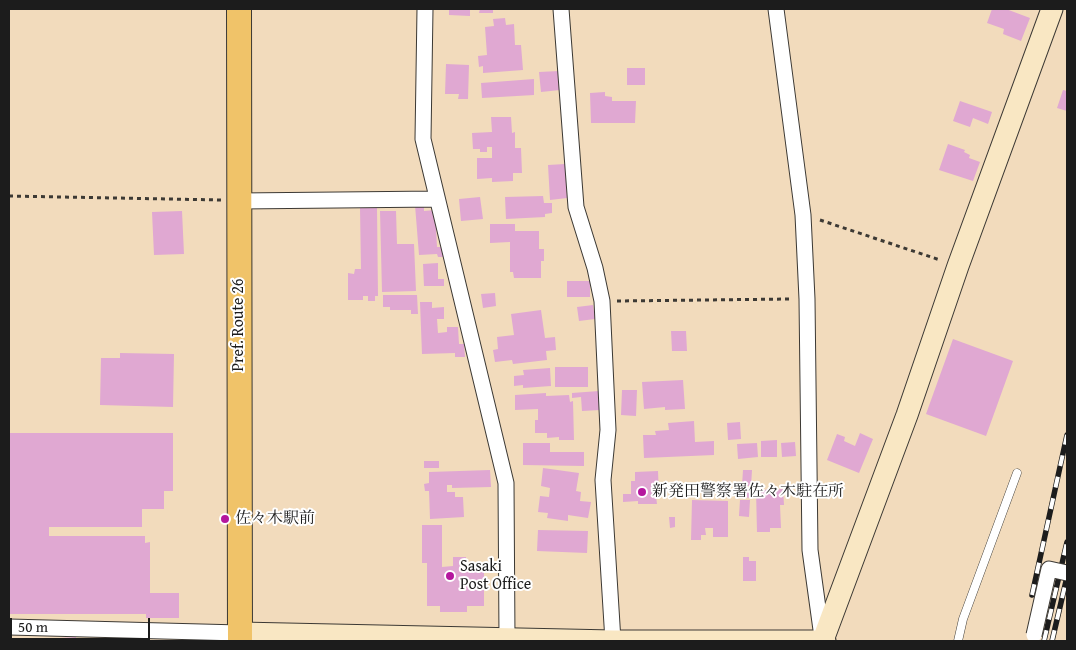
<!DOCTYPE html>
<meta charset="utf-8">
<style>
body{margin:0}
#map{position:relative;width:1076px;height:650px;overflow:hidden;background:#f2dbbc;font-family:"Gentium Book Plus",serif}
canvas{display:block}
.frame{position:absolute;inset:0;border:10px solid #1c1c1c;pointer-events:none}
.scale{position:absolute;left:10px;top:618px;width:140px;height:22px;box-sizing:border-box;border:2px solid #1c1c1c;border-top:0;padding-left:6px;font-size:15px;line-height:18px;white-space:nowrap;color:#1c1c1c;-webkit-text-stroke:4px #fff;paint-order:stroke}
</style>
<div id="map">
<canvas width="1076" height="650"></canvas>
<div class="frame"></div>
<div class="scale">50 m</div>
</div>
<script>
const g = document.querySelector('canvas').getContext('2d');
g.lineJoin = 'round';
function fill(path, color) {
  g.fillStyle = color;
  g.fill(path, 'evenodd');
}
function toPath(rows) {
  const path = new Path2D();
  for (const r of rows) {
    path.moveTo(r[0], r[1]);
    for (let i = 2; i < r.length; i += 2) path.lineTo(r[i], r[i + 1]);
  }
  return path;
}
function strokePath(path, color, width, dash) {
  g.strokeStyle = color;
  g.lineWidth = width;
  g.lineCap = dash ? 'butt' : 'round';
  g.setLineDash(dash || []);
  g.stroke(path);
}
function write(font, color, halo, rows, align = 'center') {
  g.font = font + ' "Gentium Book Plus","Noto Serif JP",serif';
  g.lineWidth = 4;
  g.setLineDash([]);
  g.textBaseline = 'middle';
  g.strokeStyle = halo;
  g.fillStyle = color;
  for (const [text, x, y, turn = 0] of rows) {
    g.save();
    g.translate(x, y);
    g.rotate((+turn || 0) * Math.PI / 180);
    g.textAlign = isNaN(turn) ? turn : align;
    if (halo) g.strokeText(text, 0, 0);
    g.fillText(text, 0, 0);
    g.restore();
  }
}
fill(toPath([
 [449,9,470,9,470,16,449,15],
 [480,9,493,9,493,13,479,13],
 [992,9,1006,9,1030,18,1021,41,1003,34,1004,29,987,23],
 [505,18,506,25,514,24,515,45,521,45,523,70,483,73,483,66,479,67,478,56,487,55,485,27,494,26,493,19],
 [446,64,469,65,468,99,458,99,459,94,445,94],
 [627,68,645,68,645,85,627,85],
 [559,71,560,90,541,92,539,72],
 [534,79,534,95,482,98,481,83],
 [1063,90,1067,91,1067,111,1057,108],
 [605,92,605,96,612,97,612,101,636,101,635,123,591,123,590,93],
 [960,101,992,112,988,124,973,118,970,127,953,121],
 [491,117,511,117,512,133,515,132,515,148,521,148,522,173,513,173,513,181,492,182,492,178,477,179,477,158,492,158,492,147,487,147,487,152,480,152,480,149,473,149,472,133,492,132],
 [948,144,965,150,964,152,970,155,969,158,980,162,973,181,939,170],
 [565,164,567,198,550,200,548,165],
 [543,196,544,203,552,203,552,213,545,214,545,217,506,219,505,197],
 [480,197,483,219,461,221,459,199],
 [424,204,424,211,435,210,437,247,442,247,443,257,438,257,437,254,419,255,415,205],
 [360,208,377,208,378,296,375,296,375,301,368,301,368,296,363,296,363,300,348,300,348,273,354,274,355,269,361,269],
 [182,211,184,254,154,255,152,212],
 [380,211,396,211,397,244,414,244,416,291,382,292],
 [490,224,515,224,515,231,539,231,539,249,544,249,544,261,541,261,541,278,514,278,513,272,510,272,510,242,490,243],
 [438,263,438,279,444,279,444,286,424,286,423,264],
 [567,281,590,281,590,297,567,297],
 [495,293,496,306,483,308,481,294],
 [383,295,417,295,418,314,411,314,411,310,390,310,390,307,383,307],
 [420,302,432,302,432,308,444,307,444,319,437,319,438,333,447,332,447,327,458,327,459,344,464,344,465,357,455,357,455,353,422,354],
 [593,305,595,319,579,321,577,307],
 [541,310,545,338,555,337,556,350,546,351,547,360,513,364,512,360,495,362,493,350,498,349,497,337,514,335,511,314],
 [671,331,686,331,687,351,672,351],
 [953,339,1013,361,986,436,926,414],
 [120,353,174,354,173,407,100,405,101,358,120,358],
 [555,367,588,367,588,387,555,387],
 [550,368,551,386,523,388,523,385,514,386,514,376,524,375,523,370],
 [683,380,685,409,665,410,665,407,644,409,642,382],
 [622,390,637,390,636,416,621,415],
 [599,391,600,410,582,411,581,397,572,398,572,393],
 [546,393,546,396,569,395,570,402,573,401,574,440,559,440,559,437,547,438,547,433,535,433,535,420,538,420,538,409,515,410,515,395],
 [694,421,695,442,714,441,714,455,644,458,643,435,656,435,655,431,669,430,668,423],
 [740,422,741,439,728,440,727,423],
 [9,433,173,433,173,491,164,491,164,509,142,509,142,527,49,527,49,536,145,536,145,543,150,542,150,593,179,593,179,618,146,618,146,614,9,614],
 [860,433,873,439,859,473,827,460,837,434,845,437,844,441,855,446],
 [777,440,777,457,761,457,761,441],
 [795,442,796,456,782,457,781,443],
 [523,443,550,443,550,452,584,452,584,466,523,465],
 [757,443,758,457,738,459,737,444],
 [424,461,439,461,439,468,424,468],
 [543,468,579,473,576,491,581,492,580,501,591,502,588,518,568,515,568,521,547,518,548,513,538,512,540,496,549,497,550,488,541,486],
 [490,470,491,487,452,488,452,485,447,485,447,492,455,492,455,497,463,497,464,517,430,519,429,491,425,491,424,484,429,483,429,472],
 [743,470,752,470,751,486,742,486],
 [658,471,659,496,656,496,657,504,638,504,638,501,623,502,623,494,631,494,631,481,635,481,635,472],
 [742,488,752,489,752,498,741,497],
 [783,489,784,505,780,505,781,528,770,528,770,532,757,532,756,490],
 [692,500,728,501,728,537,713,537,713,528,705,528,706,535,701,535,701,540,691,540],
 [740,500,750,500,749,517,739,516],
 [669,517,675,517,675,527,670,528],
 [422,525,442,525,442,567,453,566,453,557,466,557,466,565,484,565,484,606,467,606,467,612,440,612,440,606,427,606,427,563,422,563],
 [538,530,588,531,587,553,537,551],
 [743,557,749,557,749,561,756,561,756,581,743,581],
 [76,637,76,641,59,641,59,638]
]), '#e0a8d2');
const lane = toPath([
 [958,641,963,619,1017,473]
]);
const street = toPath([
 [425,9,423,139,506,483,507,639],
 [561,9,576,207,595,268,602,301,608,430,603,480,613,641],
 [776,9,803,215,807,299,810,550,822,637],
 [239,201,437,199],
 [9,627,240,633]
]);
const secondary = toPath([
 [240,633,613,641,825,641],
 [823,640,907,415,958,266,1052,9]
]);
const primary = toPath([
 [239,9,240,641]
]);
strokePath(lane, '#3c3934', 9);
strokePath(street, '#3c3934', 17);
strokePath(secondary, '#3c3934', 23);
strokePath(primary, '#3c3934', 26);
strokePath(toPath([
 [9,196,221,200],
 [820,220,940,260],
 [617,301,791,299]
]), '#3c3934', 3, [4, 4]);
strokePath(lane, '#fff', 8);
strokePath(street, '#fff', 15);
strokePath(secondary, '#f9e7c3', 21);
strokePath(primary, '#f0c369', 24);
const rail = toPath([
 [1032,595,1067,435],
 [1044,641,1067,542],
 [1052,641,1067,577]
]);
strokePath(rail, '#1c1c1c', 5.5);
strokePath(rail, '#fff', 4, [11]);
const streetBridge = toPath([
 [1034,635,1049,569,1067,573]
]);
strokePath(streetBridge, '#3c3934', 17, []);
strokePath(streetBridge, '#fff', 15);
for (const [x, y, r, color] of [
 [642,492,5,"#b5179e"],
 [225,519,5,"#b5179e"],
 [450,576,5,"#b5179e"]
]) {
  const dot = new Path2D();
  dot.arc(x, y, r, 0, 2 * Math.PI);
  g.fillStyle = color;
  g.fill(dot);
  strokePath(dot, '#fff', 2);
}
write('16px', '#1c1c1c', '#fff', [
 ["Pref. Route 26",239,325,-90]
]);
write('16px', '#1c1c1c', '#fff', [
 ["新発田警察署佐々木駐在所",652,492],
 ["佐々木駅前",235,519],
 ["Sasaki",460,567],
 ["Post Office",460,585]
], 'left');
</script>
